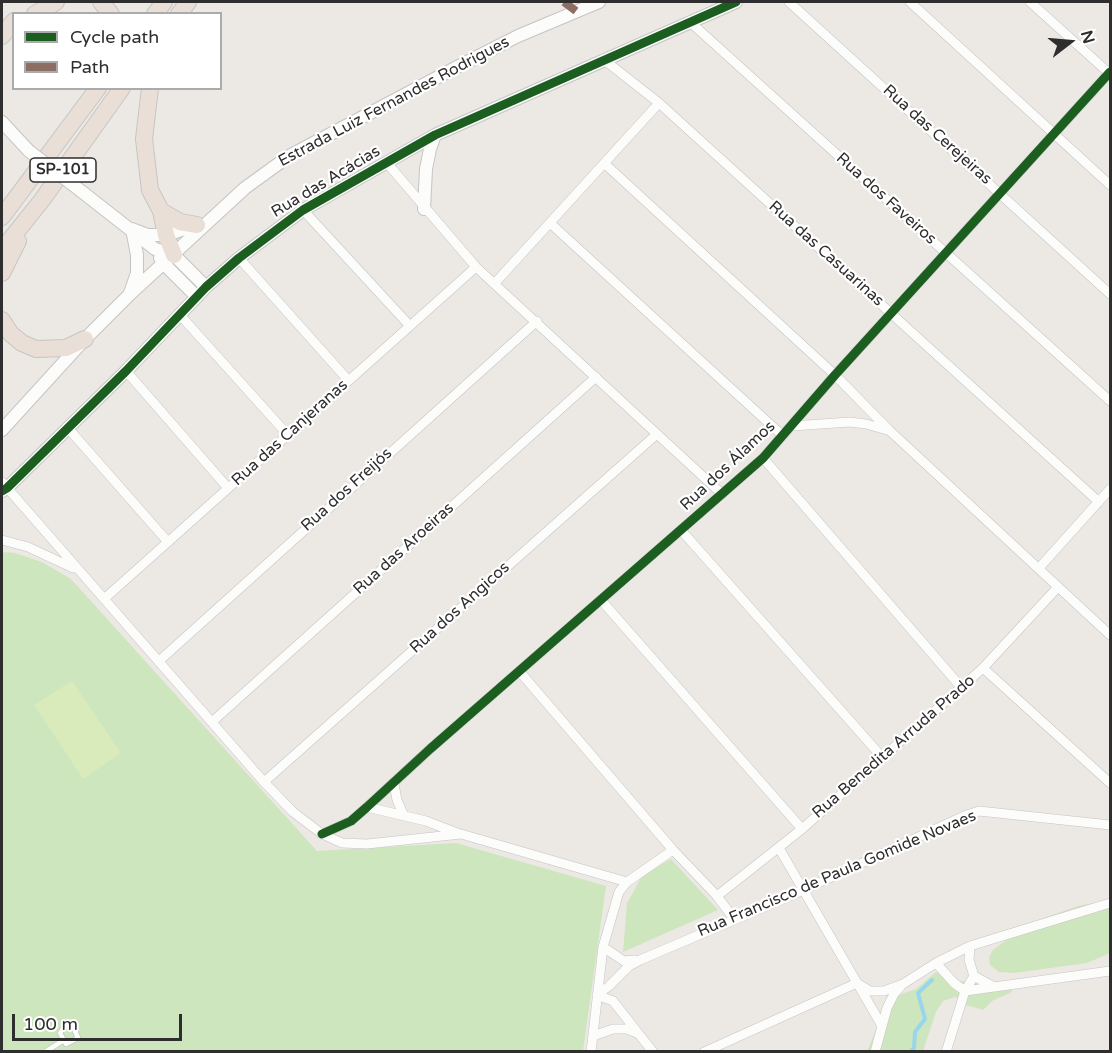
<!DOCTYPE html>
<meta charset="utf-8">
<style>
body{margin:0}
#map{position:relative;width:1112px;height:1053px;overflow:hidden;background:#ece8e4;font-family:"Varela Round",sans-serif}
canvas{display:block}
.frame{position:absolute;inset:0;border:3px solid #2e2e2e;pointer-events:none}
.legend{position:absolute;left:12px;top:12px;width:210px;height:78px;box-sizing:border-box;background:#fff;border:2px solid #ababab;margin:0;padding:8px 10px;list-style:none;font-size:18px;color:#2e2e2e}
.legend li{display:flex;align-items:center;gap:12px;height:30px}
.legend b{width:30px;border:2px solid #ababab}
.north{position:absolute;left:1040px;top:12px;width:60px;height:60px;-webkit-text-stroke:4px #fff;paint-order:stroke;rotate:74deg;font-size:16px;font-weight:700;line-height:24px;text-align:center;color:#2e2e2e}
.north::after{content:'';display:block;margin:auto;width:21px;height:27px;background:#2e2e2e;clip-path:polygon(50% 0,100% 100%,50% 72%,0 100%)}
.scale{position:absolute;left:12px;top:1014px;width:170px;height:27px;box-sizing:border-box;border:3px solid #2e2e2e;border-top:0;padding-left:8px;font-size:18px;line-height:21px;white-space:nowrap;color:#2e2e2e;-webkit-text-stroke:4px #fff;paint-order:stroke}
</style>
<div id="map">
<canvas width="1112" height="1053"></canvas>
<div class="frame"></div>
<ul class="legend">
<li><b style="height:8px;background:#1b5e20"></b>Cycle path</li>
<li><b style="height:8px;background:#8d6e63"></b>Path</li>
</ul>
<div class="north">N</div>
<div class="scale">100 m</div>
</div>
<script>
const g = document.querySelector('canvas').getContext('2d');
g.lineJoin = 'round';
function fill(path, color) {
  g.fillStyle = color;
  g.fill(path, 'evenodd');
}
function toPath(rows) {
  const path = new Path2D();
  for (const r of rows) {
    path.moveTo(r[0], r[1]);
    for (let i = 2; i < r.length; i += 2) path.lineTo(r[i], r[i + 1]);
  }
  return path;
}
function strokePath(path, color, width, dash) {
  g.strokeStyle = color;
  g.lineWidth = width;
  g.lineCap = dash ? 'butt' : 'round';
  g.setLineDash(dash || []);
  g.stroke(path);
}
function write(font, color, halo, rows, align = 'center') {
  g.font = font + ' "Varela Round",sans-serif';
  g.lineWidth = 4.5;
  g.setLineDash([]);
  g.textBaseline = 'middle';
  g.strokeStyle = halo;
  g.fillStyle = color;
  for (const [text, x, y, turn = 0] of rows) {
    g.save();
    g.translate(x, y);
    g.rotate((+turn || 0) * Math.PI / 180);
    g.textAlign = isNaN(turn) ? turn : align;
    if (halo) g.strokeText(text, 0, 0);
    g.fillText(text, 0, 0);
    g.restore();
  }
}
fill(toPath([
 [2,552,15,553,42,562,71,579,317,851,456,843,606,886,583,1051,2,1052],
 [671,859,718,910,623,952,627,903,642,876],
 [1110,900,1110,953,1087,963,1014,973,999,972,990,965,989,957,993,950,1027,924,1078,906],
 [936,972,955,980,1011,989,1012,992,992,1001,983,1010,966,1005,955,997,943,1001,936,1012,923,1051,867,1052,884,1009,893,997,916,989]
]), '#cee6be');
fill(toPath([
 [72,681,121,753,83,779,34,705]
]), '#d9eabb');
strokePath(toPath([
 [910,1052,914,1048,915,1032,925,1019,918,993,932,980]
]), '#99d6ec', 4);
const lane = toPath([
 [72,1024,78,1038,66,1044,60,1033,66,1025,72,1024],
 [45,1052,64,1040]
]);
const street = toPath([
 [789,2,1110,294],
 [910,2,1110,185],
 [1030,2,1110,74],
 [689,21,1110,401],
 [603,59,659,103,1099,502],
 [387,163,476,267,722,494],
 [605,164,835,375,889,430,1110,635],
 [303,210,410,326],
 [550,223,783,436],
 [239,258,348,380],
 [495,283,659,103],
 [180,315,288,435],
 [126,371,228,488],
 [792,426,850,422,866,424,887,430],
 [67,427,168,542],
 [763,458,961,687],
 [2,482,264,782,293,812,322,834,342,843,367,844,461,834,627,882],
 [681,530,882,757],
 [2,540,28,547,73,568],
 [1039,568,1110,489],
 [104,599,476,267],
 [601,600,802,829],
 [159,661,537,321],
 [983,668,1110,783],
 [520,672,673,850,717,896,734,919],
 [213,721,596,377],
 [264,782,657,434],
 [394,784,397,800,404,816],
 [367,807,426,821,457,833],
 [322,834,351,821,367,807,430,749,763,458,835,375,1110,72],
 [779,848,882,1026],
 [717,896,802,829,983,668,1058,587],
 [603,947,624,961,635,960],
 [936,963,954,983,965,991,994,987,974,976,969,960,970,946],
 [994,987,1110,971],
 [597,995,609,986,629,966,640,960,790,896,964,816,979,811,1110,825],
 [597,995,613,1001,653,1052],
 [593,1036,613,1029,627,1029,637,1033],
 [591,1052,603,947,619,892,627,882,673,850],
 [704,1052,857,983,870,991,884,991,903,984,936,963,970,946,1110,903],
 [875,1052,887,1008,894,994,901,986],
 [946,1052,965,991,974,976]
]);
const secondary = toPath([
 [2,122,29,151],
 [81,191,155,249,174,255,206,287],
 [424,209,426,169,430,149,435,135],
 [160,258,163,263,197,297],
 [130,293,137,273,137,255,132,229,148,235,166,235,197,225],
 [2,430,85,339,130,294,245,188,289,156,457,67,518,36,599,2],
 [2,491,7,488,126,371,206,287,239,258,303,210,435,135,736,2]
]);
const highway = toPath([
 [101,2,111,14],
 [35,14,56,2],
 [155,14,164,2],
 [179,14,188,2],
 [2,36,14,21],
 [150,88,144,139,150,190,161,211,180,222,197,225],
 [161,211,166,235,174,255],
 [2,217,98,88],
 [2,250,42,200,122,88],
 [2,273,18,241],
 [2,320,11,334,22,343,36,349,66,348,85,339]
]);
strokePath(lane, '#c5c4c5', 6);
strokePath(street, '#c5c4c5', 10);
strokePath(secondary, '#c5c4c5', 14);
strokePath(highway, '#c6c5c4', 18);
strokePath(lane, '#fcfcfb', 4.5);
strokePath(street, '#fcfcfb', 9);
strokePath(secondary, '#fcfcfb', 12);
strokePath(highway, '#eadfd6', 16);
const secondaryBridge = toPath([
 [29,151,81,191]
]);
strokePath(secondaryBridge, '#c5c4c5', 14, []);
strokePath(secondaryBridge, '#fcfcfb', 12);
strokePath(toPath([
 [564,2,576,11]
]), '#8d6e63', 8, [15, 8]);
strokePath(toPath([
 [2,491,7,488,126,371,206,287,239,258,303,210,435,135,736,2],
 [322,834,351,821,367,807,430,749,763,458,835,375,1110,72]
]), '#1b5e20', 9);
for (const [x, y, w] of [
 [63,170,66]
]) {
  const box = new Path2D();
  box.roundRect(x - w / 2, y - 12, w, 24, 4.5);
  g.fillStyle = '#fff';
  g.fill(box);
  strokePath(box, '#2e2e2e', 1.5);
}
write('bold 15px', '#2e2e2e', null, [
 ["SP-101",63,170]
]);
write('16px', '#2e2e2e', '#fff', [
 ["Estrada Luiz Fernandes Rodrigues",394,102,-28],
 ["Rua das Cerejeiras",937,135,42],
 ["Rua das Acácias",326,182,-31],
 ["Rua dos Faveiros",886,199,42],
 ["Rua das Casuarinas",826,254,42],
 ["Rua das Canjeranas",290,433,-42],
 ["Rua dos Álamos",728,466,-43],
 ["Rua dos Freijós",347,490,-42],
 ["Rua das Aroeiras",404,549,-42],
 ["Rua dos Angicos",460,608,-42],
 ["Rua Benedita Arruda Prado",894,747,-41],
 ["Rua Francisco de Paula Gomide Novaes",837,874,-23]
]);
</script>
